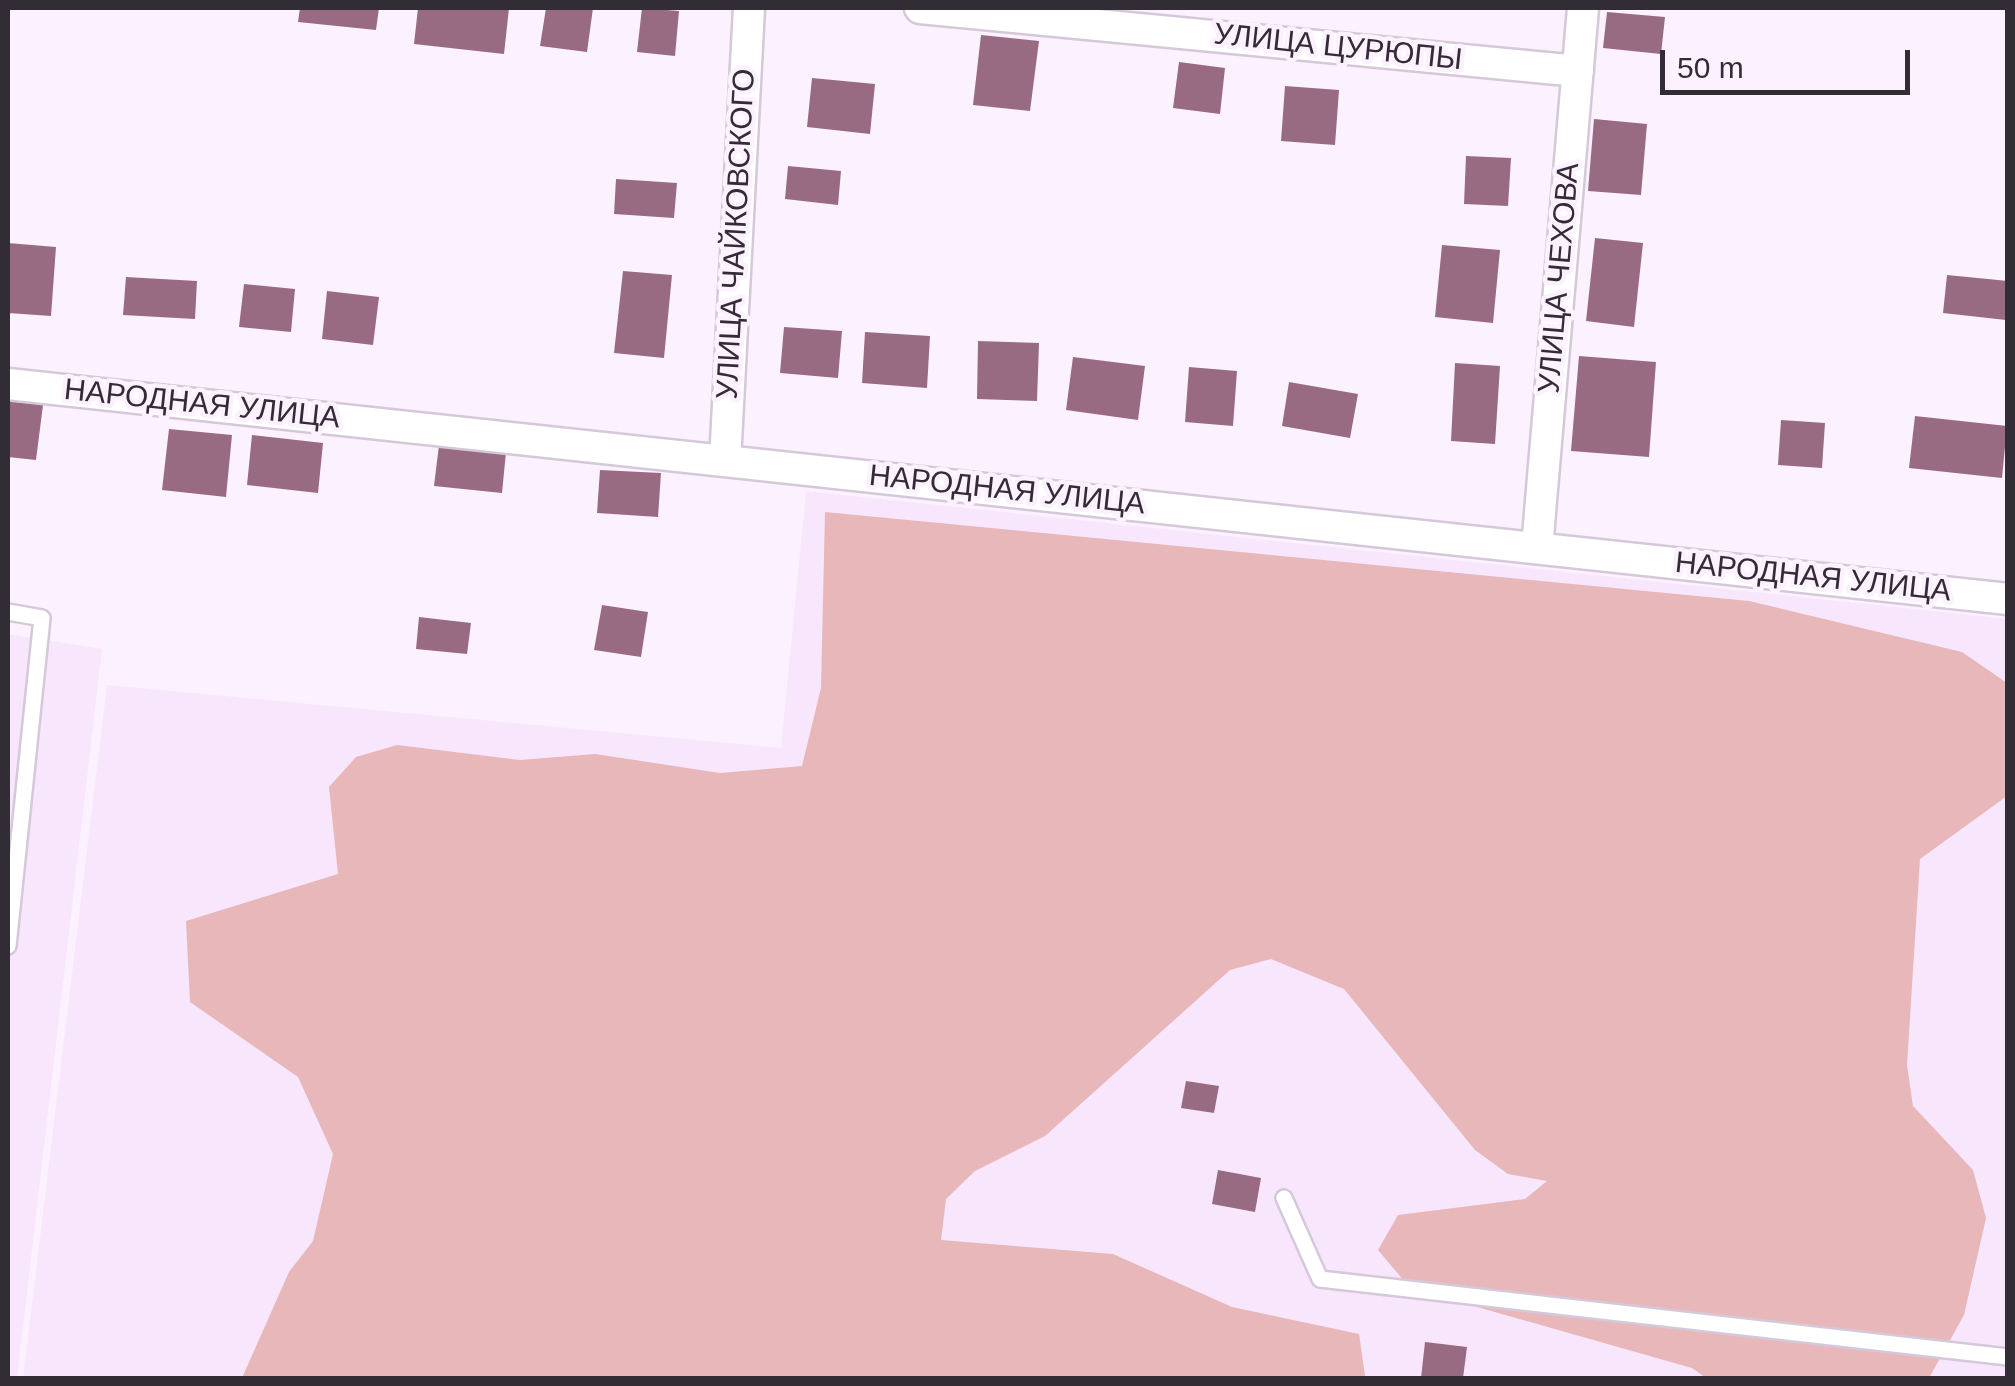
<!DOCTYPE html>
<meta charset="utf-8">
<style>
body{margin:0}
#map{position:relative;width:2015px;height:1386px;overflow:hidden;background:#fcf1ff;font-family:Helvetica,sans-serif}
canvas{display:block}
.frame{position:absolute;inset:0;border:10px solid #322d34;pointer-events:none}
.scale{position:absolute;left:1660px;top:50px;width:250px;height:45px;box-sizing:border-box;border:5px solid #322d34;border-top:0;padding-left:12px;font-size:30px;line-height:35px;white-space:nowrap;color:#322d34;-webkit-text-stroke:8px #fcf1ff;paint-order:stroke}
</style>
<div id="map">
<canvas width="2015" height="1386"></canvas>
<div class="frame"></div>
<div class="scale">50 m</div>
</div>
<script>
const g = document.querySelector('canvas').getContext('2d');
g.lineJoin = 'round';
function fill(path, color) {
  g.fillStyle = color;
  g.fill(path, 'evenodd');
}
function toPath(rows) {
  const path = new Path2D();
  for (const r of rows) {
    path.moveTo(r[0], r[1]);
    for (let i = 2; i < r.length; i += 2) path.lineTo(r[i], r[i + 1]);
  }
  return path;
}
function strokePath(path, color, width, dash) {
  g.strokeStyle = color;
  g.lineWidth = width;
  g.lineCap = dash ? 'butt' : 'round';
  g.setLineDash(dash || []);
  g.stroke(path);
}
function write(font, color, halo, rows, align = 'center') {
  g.font = font + ' Helvetica,sans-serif';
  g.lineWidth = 9;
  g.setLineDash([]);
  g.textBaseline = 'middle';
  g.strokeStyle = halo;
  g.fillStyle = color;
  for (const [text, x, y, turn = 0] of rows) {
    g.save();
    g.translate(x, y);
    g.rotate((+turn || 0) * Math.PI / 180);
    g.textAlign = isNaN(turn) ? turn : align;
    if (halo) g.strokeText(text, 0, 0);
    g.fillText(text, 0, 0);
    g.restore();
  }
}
fill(toPath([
 [806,491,2007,619,2007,1378,23,1378,107,685,781,748],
 [8,634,102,649,17,1378,8,1378]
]), '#f8e6fd');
fill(toPath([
 [825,512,1749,601,1962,652,2007,683,2007,796,1920,859,1907,1065,1913,1106,1973,1170,1986,1218,1964,1315,1929,1378,1706,1378,1692,1368,1442,1297,1405,1282,1378,1250,1398,1215,1525,1199,1547,1181,1508,1174,1475,1150,1344,989,1271,959,1230,970,1045,1136,975,1171,946,1199,941,1240,1113,1254,1232,1307,1359,1334,1365,1376,1362,1378,242,1378,289,1272,313,1241,333,1154,298,1077,190,1002,186,921,338,874,329,787,356,757,397,745,520,760,595,754,720,773,802,766,821,688]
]), '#e7b7b9');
fill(toPath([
 [300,8,379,8,376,30,298,22],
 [418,8,509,8,504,54,414,44],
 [546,8,593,8,587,52,540,46],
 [642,8,679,11,675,56,637,52],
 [1607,12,1665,17,1661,54,1603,48],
 [981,35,1039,41,1030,111,973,105],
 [1179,62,1225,68,1220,114,1173,108],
 [812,78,875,84,870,134,807,127],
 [1285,86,1339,90,1335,145,1281,141],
 [1594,119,1647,124,1641,195,1588,191],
 [1466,156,1511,158,1508,206,1464,204],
 [788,166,841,171,838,205,785,199],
 [616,179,677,183,674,218,614,214],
 [1595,238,1643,243,1634,327,1586,321],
 [8,243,56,247,51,316,8,313],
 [1442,245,1500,250,1493,323,1435,317],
 [623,271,672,275,664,358,614,353],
 [1947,275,2008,281,2006,320,1943,313],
 [126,277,197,281,195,319,123,315],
 [244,284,295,289,291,332,239,327],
 [327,291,379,297,373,345,322,339],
 [784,327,842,331,838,378,780,373],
 [865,332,930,336,927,388,862,383],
 [978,341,1039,343,1037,401,977,399],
 [1579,356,1656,362,1649,457,1571,451],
 [1073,357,1145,366,1138,420,1066,410],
 [1455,363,1500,366,1495,444,1451,441],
 [1189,367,1237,371,1233,426,1185,422],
 [1289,382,1358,394,1350,438,1282,426],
 [8,401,43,405,36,460,8,457],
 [1915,416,2007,426,2002,478,1909,468],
 [1781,420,1825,423,1822,468,1778,465],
 [169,429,232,435,226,497,162,490],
 [252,435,323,443,318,493,247,485],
 [439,445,506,452,502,493,434,486],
 [600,470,661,473,658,517,597,513],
 [602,605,648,612,641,657,594,650],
 [419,617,471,623,467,654,416,649],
 [1186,1081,1219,1086,1214,1113,1181,1108],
 [1218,1170,1261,1178,1255,1212,1212,1204],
 [1425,1342,1467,1347,1463,1378,1421,1378]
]), '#996b83');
const lane = toPath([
 [8,612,42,618,8,946],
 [1284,1198,1320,1279,2008,1357]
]);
const street = toPath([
 [920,8,1578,71],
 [8,384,2008,599],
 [725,461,749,8],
 [1537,548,1583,8]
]);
strokePath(lane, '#d5c9d9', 20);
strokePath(street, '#d5c9d9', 35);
strokePath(lane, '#fff', 15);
strokePath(street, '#fff', 30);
write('30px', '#322d34', '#fcf1ff', [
 ["УЛИЦА ЦУРЮПЫ",1338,48,6],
 ["УЛИЦА ЧАЙКОВСКОГО",737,234,-87],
 ["УЛИЦА ЧЕХОВА",1560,278,-85],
 ["НАРОДНАЯ УЛИЦА",202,405,6],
 ["НАРОДНАЯ УЛИЦА",1007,491,6],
 ["НАРОДНАЯ УЛИЦА",1813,578,6]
]);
</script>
